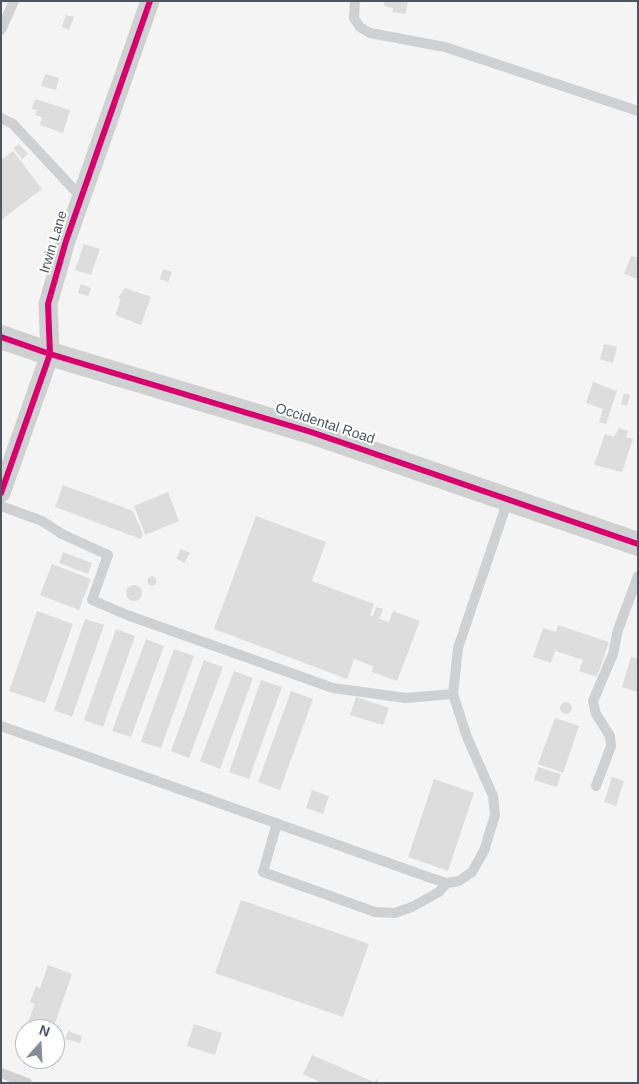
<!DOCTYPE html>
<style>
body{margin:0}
#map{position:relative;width:639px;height:1084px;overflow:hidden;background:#f4f4f4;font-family:Helvetica,sans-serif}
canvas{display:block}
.frame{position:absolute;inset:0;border:2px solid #4a5661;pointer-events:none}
.north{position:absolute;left:15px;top:1019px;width:50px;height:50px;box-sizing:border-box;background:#fff;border:1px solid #b7bbc0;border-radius:50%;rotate:19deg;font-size:14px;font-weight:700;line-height:20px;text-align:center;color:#4a5661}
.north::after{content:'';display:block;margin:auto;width:18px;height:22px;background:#868d94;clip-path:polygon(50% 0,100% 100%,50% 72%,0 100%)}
</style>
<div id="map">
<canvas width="639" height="1084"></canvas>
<div class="frame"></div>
<div class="north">N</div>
</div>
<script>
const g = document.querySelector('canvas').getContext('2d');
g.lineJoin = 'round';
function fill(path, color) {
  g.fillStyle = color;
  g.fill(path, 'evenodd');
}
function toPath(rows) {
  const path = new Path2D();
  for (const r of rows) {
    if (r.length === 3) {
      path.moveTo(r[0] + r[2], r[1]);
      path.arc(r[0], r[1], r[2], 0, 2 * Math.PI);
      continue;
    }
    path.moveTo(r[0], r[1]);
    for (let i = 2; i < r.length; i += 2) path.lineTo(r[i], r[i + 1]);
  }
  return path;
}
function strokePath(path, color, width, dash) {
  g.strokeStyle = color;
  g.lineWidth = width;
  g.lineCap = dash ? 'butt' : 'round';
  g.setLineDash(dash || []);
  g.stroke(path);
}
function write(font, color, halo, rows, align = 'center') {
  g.font = font + ' Helvetica,sans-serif';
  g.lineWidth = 4;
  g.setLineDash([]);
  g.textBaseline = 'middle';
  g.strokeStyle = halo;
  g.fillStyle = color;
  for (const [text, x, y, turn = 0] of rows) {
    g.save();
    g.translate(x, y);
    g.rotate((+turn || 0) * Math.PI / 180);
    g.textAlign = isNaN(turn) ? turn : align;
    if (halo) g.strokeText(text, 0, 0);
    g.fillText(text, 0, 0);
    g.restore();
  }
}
fill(toPath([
 [385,1,408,1,406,14,392,12,393,8,384,6],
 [66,15,74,17,69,30,62,27],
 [45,74,59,78,56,90,41,86],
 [35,99,70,110,63,133,40,125,42,117,35,115,37,110,32,109],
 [19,144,28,154,22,159,13,148],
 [13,151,42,189,1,220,1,160],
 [84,244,100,249,91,275,75,270],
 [631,256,638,258,638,279,624,274],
 [163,269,172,272,168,282,160,279],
 [81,284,91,288,88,296,78,293],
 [125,288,151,297,141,325,115,315,121,299,118,298],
 [604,344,617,347,613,363,600,359],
 [593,382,617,391,606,424,599,422,603,409,586,403],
 [624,393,630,395,627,406,621,404],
 [619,428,628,431,626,437,633,439,622,472,594,465,605,434,614,437],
 [63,485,133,511,143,534,141,539,55,507],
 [168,492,179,521,145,535,134,506],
 [256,516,326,542,312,581,374,604,370,615,373,616,376,607,383,609,379,619,389,622,393,611,420,621,397,681,372,672,373,666,354,659,347,679,214,629],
 [181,549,190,553,184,563,176,558],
 [63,552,92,563,88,574,59,563],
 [52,564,91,579,79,610,40,595],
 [152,581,4.5],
 [134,593,8],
 [37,611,73,624,45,703,9,691],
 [85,619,104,625,72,717,54,710],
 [558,625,609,642,597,677,579,671,583,660,555,651,551,663,533,657,543,628,556,632],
 [116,629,135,636,103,727,84,720],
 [146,639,164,646,131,737,112,731],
 [174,649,194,656,161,748,141,742],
 [631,657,638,659,638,692,622,687],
 [204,660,223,667,189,758,171,751],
 [234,671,253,678,220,769,200,761],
 [261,680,282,687,249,779,229,772],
 [291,691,313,699,280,790,258,782],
 [356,697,389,708,383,725,350,715],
 [566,708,6],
 [555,718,579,726,563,773,538,764],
 [538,767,561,774,557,787,534,780],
 [612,777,624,781,616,806,604,802],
 [434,779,474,793,448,871,408,857],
 [312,790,329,796,323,814,306,808],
 [241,900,369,944,343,1017,215,973],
 [48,965,72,974,53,1029,32,1029,26,1027,35,1004,30,1002,36,986,40,988],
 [194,1024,222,1033,215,1055,187,1046],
 [68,1031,82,1036,80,1043,65,1039],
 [312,1055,374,1082,377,1079,379,1083,322,1083,303,1074]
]), '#ddddde');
strokePath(toPath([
 [355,1,354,18,360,27,370,33,445,47,638,111],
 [1,30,14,1],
 [1,118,13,124,81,197],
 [1,506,42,521,62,534,108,555,92,600,127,615,333,688,406,698,453,694],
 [1,726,431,878,447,883,459,881,472,872,484,851,495,815,493,796,467,737,453,694,458,648,508,500],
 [596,786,611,746,610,736,596,714,593,701,613,654,618,630,638,576],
 [277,823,263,872,375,912,395,913,412,907,439,892,447,883],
 [1,1073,27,1083]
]), '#ced0d2', 10);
strokePath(toPath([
 [1,493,50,354,48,304,66,241,150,1]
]), '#ced0d2', 19);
strokePath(toPath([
 [1,337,50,354,311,432,638,544]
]), '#ced0d2', 24);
strokePath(toPath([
 [1,337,50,354,311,432,638,544],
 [1,493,50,354,48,304,66,241,150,1]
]), '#d6006c', 6);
write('14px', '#4a5661', '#fff', [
 ["Irwin Lane",54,242,-73],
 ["Occidental Road",325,424,18]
]);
</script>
